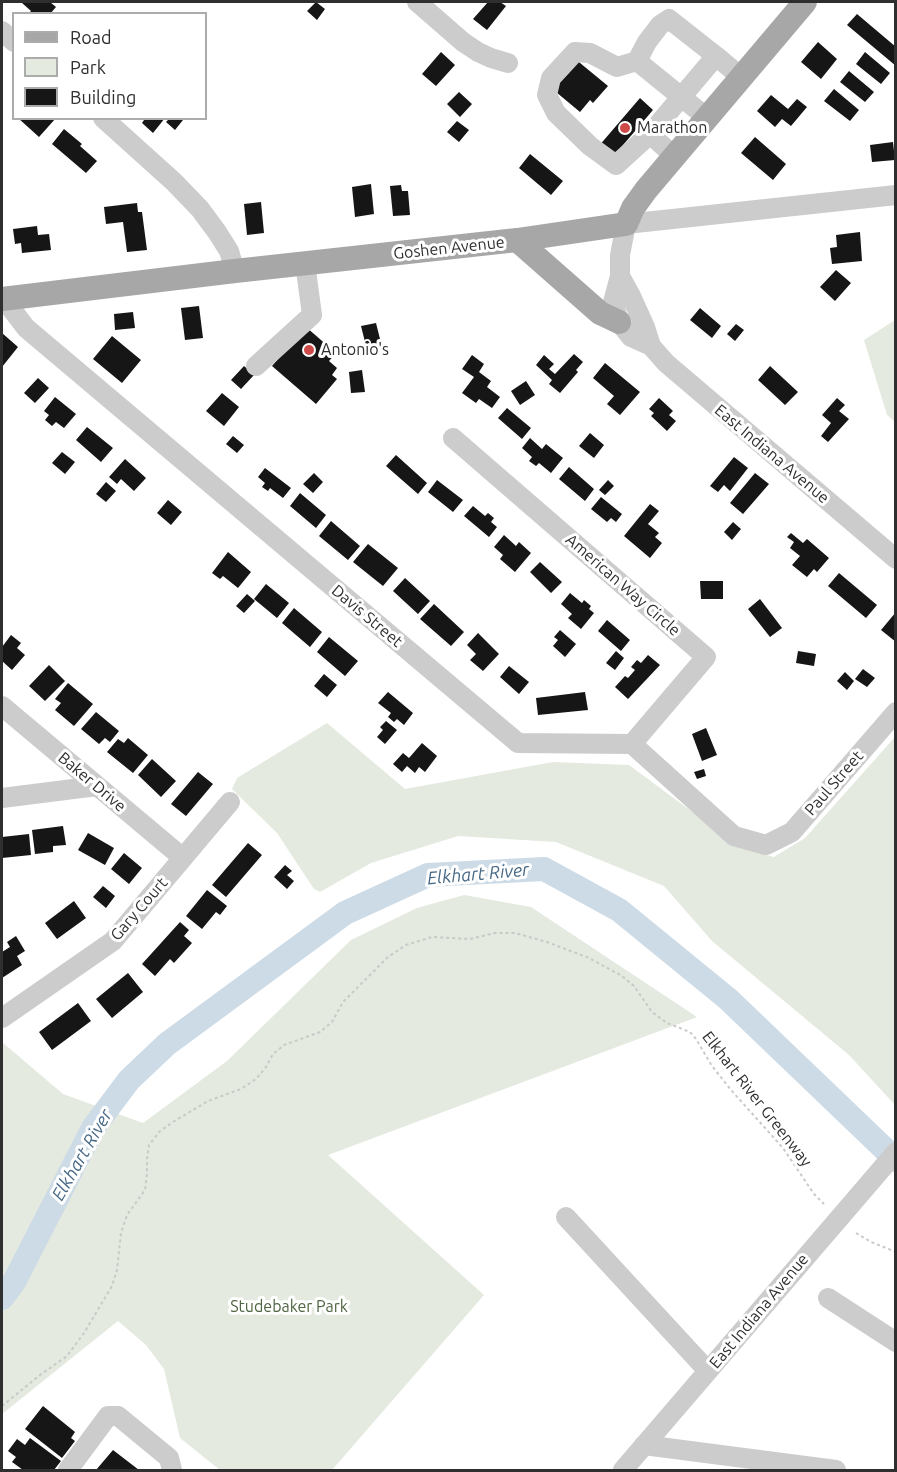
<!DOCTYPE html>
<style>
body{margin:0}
#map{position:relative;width:897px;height:1472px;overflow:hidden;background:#fff;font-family:Ubuntu,sans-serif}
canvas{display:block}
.frame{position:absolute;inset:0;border:3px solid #2f2f2f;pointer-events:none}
.legend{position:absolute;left:12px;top:12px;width:195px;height:108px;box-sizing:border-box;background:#fff;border:2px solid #acacac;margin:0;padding:8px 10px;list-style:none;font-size:18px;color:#2f2f2f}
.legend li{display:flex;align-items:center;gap:12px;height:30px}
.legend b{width:30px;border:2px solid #acacac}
</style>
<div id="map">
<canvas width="897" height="1472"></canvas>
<div class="frame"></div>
<ul class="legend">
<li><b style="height:8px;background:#a7a7a7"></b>Road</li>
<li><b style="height:16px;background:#e4eadf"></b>Park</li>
<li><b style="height:16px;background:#161616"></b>Building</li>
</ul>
</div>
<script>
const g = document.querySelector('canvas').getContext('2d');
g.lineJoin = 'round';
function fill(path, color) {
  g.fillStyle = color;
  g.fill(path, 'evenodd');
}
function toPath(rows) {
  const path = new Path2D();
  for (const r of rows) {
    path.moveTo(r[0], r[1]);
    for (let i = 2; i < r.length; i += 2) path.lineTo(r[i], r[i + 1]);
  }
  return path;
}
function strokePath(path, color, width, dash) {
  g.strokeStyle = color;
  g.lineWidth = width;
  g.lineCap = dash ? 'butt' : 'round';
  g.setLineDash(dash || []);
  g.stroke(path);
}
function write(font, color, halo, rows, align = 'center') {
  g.font = font + ' Ubuntu,sans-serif';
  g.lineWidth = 6;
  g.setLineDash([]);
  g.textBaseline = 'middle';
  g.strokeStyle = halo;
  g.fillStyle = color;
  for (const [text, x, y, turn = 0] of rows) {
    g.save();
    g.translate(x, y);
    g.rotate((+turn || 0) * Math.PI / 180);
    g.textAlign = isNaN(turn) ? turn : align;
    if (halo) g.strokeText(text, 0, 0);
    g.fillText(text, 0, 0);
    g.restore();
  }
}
fill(toPath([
 [895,320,895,422,887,415,864,340],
 [327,723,405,789,553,762,629,765,741,848,774,857,805,838,895,737,895,1105,849,1055,712,941,664,886,556,842,458,836,371,863,320,892,314,889,277,833,232,789,237,778],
 [464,895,531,907,697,1017,328,1155,484,1295,332,1470,220,1470,180,1438,164,1369,146,1345,118,1321,2,1414,2,1042,63,1094,143,1123,227,1061,351,940,417,908]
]), '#e4eadf');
strokePath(toPath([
 [2,1298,14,1282,93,1128,129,1080,167,1044,345,913,428,875,544,869,619,910,728,999,896,1160]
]), '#cddbe7', 24);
fill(toPath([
 [24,2,50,2,56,7,50,14,28,14,31,11,22,3],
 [316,2,325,9,317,20,307,11],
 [488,2,500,2,506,6,487,30,473,19],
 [857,14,896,47,896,66,847,25],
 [818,42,837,59,821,79,801,62],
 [441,52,455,65,436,86,422,74],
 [865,52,890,73,881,84,856,64],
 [574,58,608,86,593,103,590,100,580,112,550,87],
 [849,71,874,92,865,102,840,82],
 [834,89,859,110,850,121,824,101],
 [459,92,472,104,460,117,447,104],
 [771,95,788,109,797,99,807,107,791,126,782,119,775,127,757,111],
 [640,98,653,110,612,158,598,147],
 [18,118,56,118,39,137],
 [142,118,165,118,153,133,142,123,144,120],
 [170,118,181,118,183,120,175,130,166,122],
 [457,121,469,130,459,142,447,132],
 [64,129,82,144,80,146,97,161,86,173,52,144],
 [755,137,786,164,773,180,741,153],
 [893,142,895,160,872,162,870,145],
 [530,154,563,181,551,195,519,168],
 [371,184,374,214,355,217,352,187],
 [401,185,402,191,408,191,410,215,393,216,390,186],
 [261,202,264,233,247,235,244,204],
 [137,203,138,212,142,212,147,250,127,252,123,222,106,224,104,207],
 [37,226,38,235,49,234,51,250,22,253,21,243,15,244,13,229],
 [860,232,862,261,832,264,830,248,837,247,836,235],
 [836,270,851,283,835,301,820,287],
 [199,306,203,338,185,340,181,308],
 [700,308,721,326,712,338,690,320],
 [133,312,135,328,115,330,114,314],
 [376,323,381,343,366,346,361,326],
 [736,324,744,330,735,341,727,334],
 [306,327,336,353,329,361,337,368,332,375,337,379,316,404,272,366],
 [2,333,18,347,2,367],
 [112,336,141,360,122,383,93,359],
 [574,354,583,362,576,370,578,372,560,393,549,384,552,380,536,365,544,355,554,364,549,369,555,374],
 [472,355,484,364,479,372,491,381,487,387,500,397,492,408,479,399,476,403,462,393,474,377,462,369],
 [605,363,640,392,620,415,607,404,614,396,593,378],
 [244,366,254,375,241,389,231,380],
 [770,366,798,392,785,405,758,380],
 [362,370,365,392,351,393,349,372],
 [38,378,49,388,35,403,24,393],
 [526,381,535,395,520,405,511,391],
 [222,393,239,407,224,426,206,411],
 [55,397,76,414,64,428,56,422,52,426,45,420,49,415,44,411],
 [659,398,673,411,669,415,676,421,667,431,651,416,654,413,649,409],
 [837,398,845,405,839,411,849,419,828,442,821,436,831,423,822,415],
 [507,408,531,428,522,439,498,418],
 [87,427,113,448,101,462,76,440],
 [590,433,604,445,594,458,579,446],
 [233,436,244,445,237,453,226,444],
 [530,438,542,449,546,444,563,458,551,473,539,463,536,466,529,461,532,457,522,448],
 [62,452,75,462,65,474,52,463],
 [396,455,427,483,418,494,386,466],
 [734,457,748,468,730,491,724,485,718,492,710,486],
 [125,459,146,478,134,491,121,479,117,484,109,477],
 [569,467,594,489,585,501,559,479],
 [265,468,291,488,283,498,270,488,268,491,262,487,265,483,258,477],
 [314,473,323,482,313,493,303,484],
 [755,473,769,484,743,514,730,503],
 [437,480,463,500,453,512,428,492],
 [608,480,614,486,605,495,599,490],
 [106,482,116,491,106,502,96,494],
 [300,493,326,515,316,528,290,506],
 [601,497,622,514,616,522,611,518,607,522,591,509],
 [168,500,182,512,171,525,157,513],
 [650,504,659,511,648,524,659,533,655,537,662,543,650,558,624,536],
 [473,506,485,516,488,513,494,518,491,522,497,527,489,537,464,516],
 [331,521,360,546,348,560,319,536],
 [733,522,741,529,732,540,724,532],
 [791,533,803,543,807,539,829,558,817,572,814,569,807,577,792,565,800,556,790,548,794,542,787,537],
 [504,535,516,546,519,542,531,553,515,572,500,559,503,555,494,547],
 [368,544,398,568,383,586,353,562],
 [228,552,251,572,238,588,223,576,220,579,212,573],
 [540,562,562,582,551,593,530,572],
 [839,573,877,605,866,618,828,586],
 [405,578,430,601,418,614,393,591],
 [700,581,723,581,723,599,701,599],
 [266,584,289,603,277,618,254,599],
 [570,593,582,603,584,600,591,606,589,609,594,613,581,629,568,618,572,614,561,604],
 [247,594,255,601,244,613,236,606],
 [760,599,782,628,770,637,748,609],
 [434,604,464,632,451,646,420,619],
 [294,608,322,632,310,647,282,623],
 [896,612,896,642,881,630],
 [607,620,630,640,621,651,598,631],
 [560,630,576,644,565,657,553,646,558,640,554,637],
 [478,633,499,654,483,671,470,660,476,654,467,645],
 [11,635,21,643,17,648,25,655,12,670,2,661,2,647],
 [329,637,358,661,345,676,317,652],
 [616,651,624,658,615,670,606,663],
 [798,651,816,654,814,666,796,663],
 [648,655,660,665,628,699,615,687,625,676,628,678,635,670,631,667,637,660,641,663],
 [49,665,65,681,45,701,29,686],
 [509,666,529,682,519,694,500,677],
 [863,669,875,678,867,687,855,679],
 [845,672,854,681,847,690,837,681],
 [324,674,337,685,327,697,314,686],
 [68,683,93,704,74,726,55,710,61,703,55,699],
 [388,692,413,713,404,725,397,719,394,722,388,717,391,713,378,703],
 [585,692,588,710,538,715,536,698],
 [96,712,119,731,110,742,105,738,99,744,81,729],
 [386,721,397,730,385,744,377,737,383,730,380,727],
 [706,728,717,755,702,761,692,734],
 [128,738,148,755,133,773,107,752,118,739,124,743],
 [422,743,437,756,425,772,419,767,415,773,407,766,402,772,393,764,403,753,409,758],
 [152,759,176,781,161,797,138,775],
 [704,769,706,776,697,779,694,772],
 [198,772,213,784,186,816,171,804],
 [63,826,66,845,53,846,53,852,35,854,32,830],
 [88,833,114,848,105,865,78,850],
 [29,834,31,855,2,858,2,837],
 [248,843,262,855,226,897,212,885],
 [124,853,142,868,129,884,111,869],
 [285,865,292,871,287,875,294,881,287,889,274,877],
 [103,886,115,896,106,908,93,897],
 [207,890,227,906,220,915,216,912,202,929,186,916],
 [74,901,86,918,57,939,45,923],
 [180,922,189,930,184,936,192,943,174,963,170,959,155,976,142,964],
 [16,936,25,951,17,956,22,965,2,978,2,952,10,947,7,942],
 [128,973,143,992,112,1018,96,999],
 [78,1003,91,1021,52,1050,39,1032],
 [43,1406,75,1432,71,1438,75,1441,62,1458,25,1429],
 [30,1438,61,1461,54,1470,23,1470,12,1462,16,1457,8,1451,17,1439,25,1445],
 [113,1450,139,1470,96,1470]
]), '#161616');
strokePath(toPath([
 [856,1233,871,1242,896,1252],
 [2,1406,40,1375,67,1356,84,1333,112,1286,117,1270,121,1233,127,1215,145,1190,147,1174,147,1159,149,1145,160,1131,173,1122,208,1101,241,1089,256,1079,266,1067,273,1054,284,1045,320,1032,332,1022,343,1002,388,957,406,945,432,937,470,939,495,933,515,933,547,942,589,958,622,976,634,986,652,1012,667,1023,690,1032,696,1039,712,1066,731,1090,783,1148,814,1194,824,1204]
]), '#c9c9c9', 2, [3, 3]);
strokePath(toPath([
 [417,2,463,42,478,52,491,58,508,63],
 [2,31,14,42],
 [637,61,647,42,660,25,669,19,716,56],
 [103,118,174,182,200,209,217,232,229,251,235,271],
 [650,134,616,165,590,146,556,113,547,95,551,78,575,52,590,53,617,67,637,61,706,117],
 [674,156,650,134,716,56,741,77],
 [620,276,631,296,645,327,651,346,666,363,896,559],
 [4,299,26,328,518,743,632,744,734,836,766,845,792,832,896,712],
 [651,346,631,337,619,322,613,302,620,276,620,255,626,224,896,195],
 [256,366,312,315,305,263],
 [453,438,706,657,632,744],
 [2,706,183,858],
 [2,798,97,786],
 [2,1018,113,941,230,802],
 [566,1217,708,1371],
 [828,1298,896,1342],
 [644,1445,836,1470],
 [68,1470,108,1416,118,1416,169,1458,172,1470],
 [623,1470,896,1152]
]), '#ccc', 20);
strokePath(toPath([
 [517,240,600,313,619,322],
 [2,299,235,271,517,240,626,224,633,208,646,190,805,2]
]), '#a7a7a7', 24);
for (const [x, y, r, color] of [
 [625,128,6,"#cf4948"],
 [309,350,6,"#cf4948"]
]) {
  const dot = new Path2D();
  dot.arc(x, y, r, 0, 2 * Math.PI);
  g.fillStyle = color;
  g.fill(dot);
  strokePath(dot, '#fff', 2);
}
write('16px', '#2f2f2f', '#fff', [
 ["Marathon",637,128],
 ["Antonio's",321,350]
], 'left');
write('16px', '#2f2f2f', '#fff', [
 ["Goshen Avenue",449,248,-6],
 ["East Indiana Avenue",772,454,40],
 ["American Way Circle",623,585,41],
 ["Davis Street",367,616,40],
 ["Baker Drive",92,782,40],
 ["Paul Street",834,783,-49],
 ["Gary Court",139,909,-49],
 ["Elkhart River Greenway",757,1099,52],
 ["East Indiana Avenue",759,1311,-50]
]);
write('16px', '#4f6542', '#fff', [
 ["Studebaker Park",289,1307]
]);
write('italic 18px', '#476987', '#fff', [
 ["Elkhart River",478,874,-5],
 ["Elkhart River",82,1155,-60]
]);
</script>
